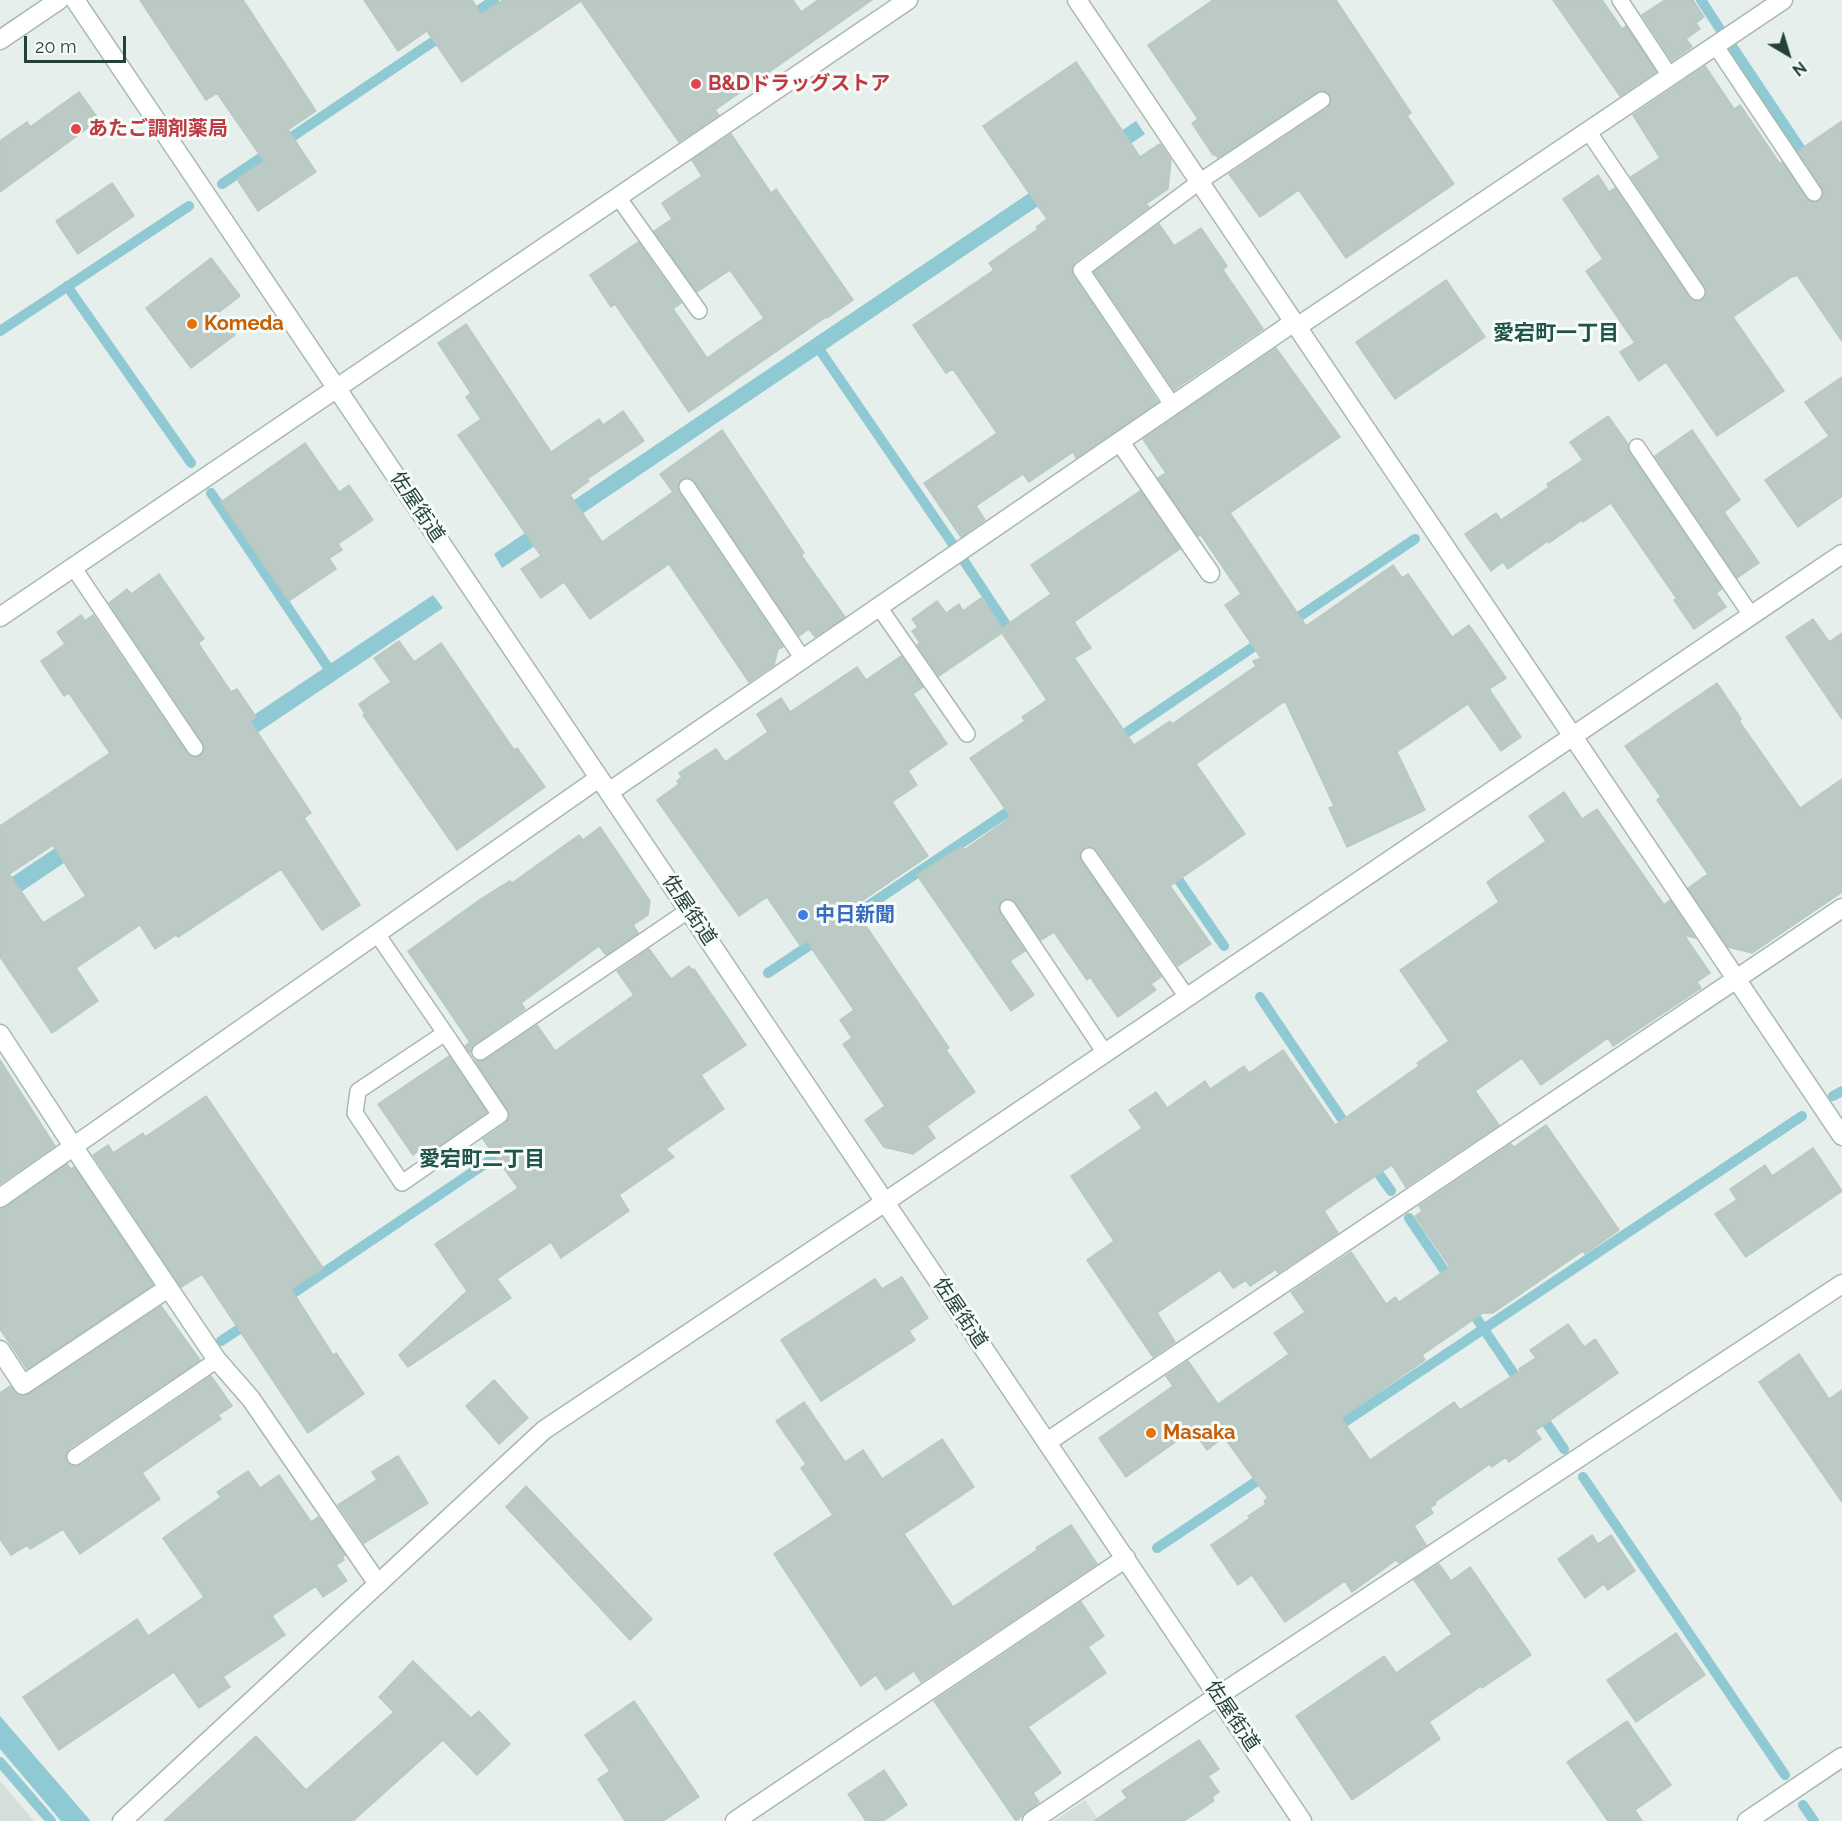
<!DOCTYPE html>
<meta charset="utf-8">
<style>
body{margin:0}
#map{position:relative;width:1842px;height:1821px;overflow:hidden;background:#e6efeb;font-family:Raleway,sans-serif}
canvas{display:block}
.north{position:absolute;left:1758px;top:24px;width:60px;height:60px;-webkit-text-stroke:4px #f7fbf9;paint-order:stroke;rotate:142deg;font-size:16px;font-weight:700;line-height:24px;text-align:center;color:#24423a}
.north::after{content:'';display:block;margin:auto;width:21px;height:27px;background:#24423a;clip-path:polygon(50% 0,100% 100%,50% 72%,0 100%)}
.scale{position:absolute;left:24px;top:36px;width:102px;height:27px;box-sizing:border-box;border:3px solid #24423a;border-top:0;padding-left:8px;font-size:18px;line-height:21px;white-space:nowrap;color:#24423a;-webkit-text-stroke:4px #f7fbf9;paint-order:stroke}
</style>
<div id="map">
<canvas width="1842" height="1821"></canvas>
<div class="north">N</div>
<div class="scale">20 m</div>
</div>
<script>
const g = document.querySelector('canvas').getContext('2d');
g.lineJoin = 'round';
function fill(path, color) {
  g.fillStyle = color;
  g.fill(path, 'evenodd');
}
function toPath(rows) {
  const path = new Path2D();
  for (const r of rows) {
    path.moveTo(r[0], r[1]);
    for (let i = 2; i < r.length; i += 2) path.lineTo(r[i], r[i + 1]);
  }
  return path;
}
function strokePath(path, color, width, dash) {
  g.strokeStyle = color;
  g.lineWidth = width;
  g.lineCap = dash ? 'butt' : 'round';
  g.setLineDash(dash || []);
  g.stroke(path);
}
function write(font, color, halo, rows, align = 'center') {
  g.font = font + ' Raleway,"Noto Sans JP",sans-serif';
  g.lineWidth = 6;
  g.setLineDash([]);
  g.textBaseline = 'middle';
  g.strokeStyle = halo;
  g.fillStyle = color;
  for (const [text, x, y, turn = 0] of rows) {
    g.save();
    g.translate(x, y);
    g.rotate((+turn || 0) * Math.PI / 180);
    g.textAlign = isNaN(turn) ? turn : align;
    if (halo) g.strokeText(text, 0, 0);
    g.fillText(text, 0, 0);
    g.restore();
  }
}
fill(toPath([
 [0,1781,34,1821,0,1821],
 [1085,1800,1099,1821,1054,1821]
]), '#d4dfda');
fill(toPath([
 [1136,121,1145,134,502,568,494,554],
 [433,595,443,608,0,906,0,885],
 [0,1716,89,1819,91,1821,61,1821,0,1749]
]), '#8ec9d4');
strokePath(toPath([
 [1701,0,1720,29],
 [469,17,494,0],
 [1732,46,1808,160],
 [222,184,446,33],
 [67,286,191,463],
 [0,331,189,206],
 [817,346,952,543],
 [211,493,331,672],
 [964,561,1013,635],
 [1288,624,1415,539],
 [1114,741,1265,639],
 [1171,869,1224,946],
 [847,920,1018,805],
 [768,973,822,937],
 [1260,997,1350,1131],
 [1833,1096,1842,1091],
 [1372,1164,1391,1191],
 [1409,1218,1452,1282],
 [283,1300,507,1149],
 [1469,1307,1522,1386],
 [221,1341,250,1322],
 [1539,1412,1564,1449],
 [1334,1429,1802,1116],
 [1583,1477,1785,1775],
 [1157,1548,1266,1475],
 [0,1762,51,1821],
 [1803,1805,1814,1821]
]), '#8ec9d4', 10);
const building = toPath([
 [140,0,243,0,316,111,288,130,316,172,258,211,237,179,264,161,217,93,206,100,140,0],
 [364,0,472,0,481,14,503,0,793,0,801,12,818,0,872,0,715,110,719,115,679,142,581,1,462,82,427,31,398,51,364,0],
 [1213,0,1336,0,1411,113,1407,116,1454,184,1346,258,1299,190,1260,217,1229,174,1327,108,1332,99,1326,91,1317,92,1218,158,1215,154,1213,155,1192,123,1198,119,1148,45,1213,0],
 [1553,0,1602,0,1622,29,1626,26,1656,72,1620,96,1553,0],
 [1665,0,1693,0,1704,17,1696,23,1700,29,1686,39,1692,47,1672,61,1642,15,1665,0],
 [1076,62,1140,157,1160,144,1171,160,1168,189,1146,204,1149,207,1075,262,1071,270,1073,275,1158,402,1076,458,1073,452,1029,482,1023,474,976,506,985,520,961,537,924,483,997,433,953,369,946,373,913,325,994,270,989,263,1038,229,1036,227,1047,219,983,126,1076,62],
 [1705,66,1734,109,1740,105,1780,164,1782,162,1810,202,1820,201,1824,192,1798,151,1842,121,1842,341,1797,275,1794,277,1793,276,1733,317,1784,391,1717,436,1666,362,1639,381,1620,352,1635,343,1586,271,1603,259,1563,199,1598,175,1609,192,1615,188,1689,297,1697,302,1703,300,1707,292,1705,287,1631,177,1660,158,1633,115,1705,66],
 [79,92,99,120,0,192,0,141,27,122,30,127,79,92],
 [731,134,771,193,776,189,853,300,827,318,826,317,689,412,615,304,611,307,590,275,638,242,681,303,673,309,707,358,764,318,730,270,697,292,654,231,672,219,662,203,702,176,692,160,731,134],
 [112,183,134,216,78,254,56,221,112,183],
 [1159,224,1174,246,1201,228,1227,266,1223,270,1263,329,1174,390,1094,272,1159,224],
 [211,258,240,296,218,313,235,335,191,368,146,308,211,258],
 [1446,280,1485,337,1395,399,1356,342,1446,280],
 [466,324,551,452,599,419,603,425,623,411,644,441,587,479,589,481,570,495,602,542,673,492,660,474,722,430,804,553,801,555,845,617,815,637,809,629,799,636,695,482,687,477,679,482,679,492,783,647,778,649,774,665,749,682,669,564,590,619,564,582,541,598,521,569,541,556,458,435,481,419,466,397,471,393,438,343,466,324],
 [1276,348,1340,437,1230,513,1306,626,1393,565,1402,578,1408,574,1452,637,1469,625,1506,678,1489,689,1521,737,1501,751,1468,704,1397,752,1425,810,1347,847,1329,808,1334,806,1285,701,1196,764,1245,834,1170,886,1211,944,1178,966,1097,850,1088,846,1080,852,1081,861,1161,977,1151,984,1156,990,1118,1017,1090,977,1087,980,1054,932,1041,940,1016,903,1007,898,999,904,1000,913,1025,951,1010,961,1034,995,1011,1011,917,875,962,846,964,850,1011,817,970,758,1025,721,1022,717,1047,700,1002,633,939,676,917,645,920,643,912,631,918,627,912,619,937,601,946,613,959,604,963,611,981,598,1002,628,1051,594,1031,565,1140,491,1180,549,1074,622,1091,648,1074,658,1134,745,1170,721,1172,724,1256,666,1253,661,1261,658,1225,605,1241,594,1201,535,1198,536,1158,478,1166,473,1143,439,1276,348],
 [1842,377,1842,496,1798,527,1765,480,1829,436,1805,402,1842,377],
 [1608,416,1628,444,1629,452,1722,589,1716,593,1726,607,1694,629,1674,600,1677,599,1611,503,1583,522,1582,520,1549,543,1548,541,1508,569,1503,562,1491,571,1465,534,1496,513,1501,520,1549,487,1547,484,1583,460,1570,442,1608,416],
 [1692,430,1740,500,1724,512,1759,563,1737,578,1655,456,1692,430],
 [305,443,339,492,349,485,373,520,338,544,342,550,329,558,336,569,289,601,221,502,305,443],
 [159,574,204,639,198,643,231,692,237,689,256,717,250,721,311,813,304,818,360,905,322,930,281,869,178,937,176,935,155,949,140,925,76,968,98,1001,52,1033,0,957,0,826,110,753,69,693,64,696,41,661,65,644,57,632,81,615,85,621,93,615,187,753,195,758,203,753,203,743,109,603,127,589,131,594,159,574],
 [53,845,86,896,43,923,9,874,53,845],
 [1813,619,1829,642,1842,633,1842,719,1786,637,1813,619],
 [399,641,414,662,441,643,514,750,517,748,545,787,457,850,363,715,365,714,359,704,391,682,374,658,399,641],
 [901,656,923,687,913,694,947,744,908,771,917,785,892,802,928,856,853,907,949,1048,946,1050,975,1092,927,1126,935,1138,913,1154,884,1147,865,1120,885,1106,843,1044,852,1038,840,1020,854,1010,806,940,800,945,767,897,739,916,657,800,679,784,677,781,682,777,679,773,716,749,725,762,768,732,757,714,781,698,790,712,857,667,866,680,901,656],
 [1717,683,1741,719,1739,721,1800,808,1842,779,1842,892,1752,953,1728,947,1688,888,1708,874,1657,800,1661,797,1625,746,1717,683],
 [1564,792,1582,819,1597,809,1664,905,1670,900,1695,938,1684,935,1710,973,1697,982,1701,988,1613,1046,1608,1038,1541,1085,1522,1058,1475,1091,1499,1125,1406,1187,1392,1165,1324,1211,1338,1233,1278,1273,1276,1269,1250,1286,1246,1280,1233,1288,1220,1270,1157,1313,1175,1342,1153,1357,1087,1260,1114,1241,1071,1176,1142,1128,1129,1110,1156,1092,1167,1108,1205,1081,1210,1089,1244,1066,1249,1073,1283,1050,1335,1125,1419,1066,1417,1063,1449,1041,1400,970,1499,902,1487,882,1546,841,1529,816,1564,792],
 [600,827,650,901,648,915,633,925,638,933,606,955,599,946,521,1003,525,1009,475,1044,470,1053,465,1046,470,1042,408,951,478,901,510,881,512,883,579,835,583,840,600,827],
 [649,949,671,979,689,966,692,970,694,969,746,1045,701,1075,724,1109,666,1149,674,1157,619,1195,629,1211,561,1258,551,1242,497,1279,511,1298,408,1367,399,1355,467,1291,435,1244,518,1188,483,1139,506,1123,510,1114,475,1060,480,1062,485,1060,537,1025,555,1051,634,995,617,971,649,949],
 [449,1056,487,1112,429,1153,424,1147,413,1155,378,1104,449,1056],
 [0,1060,55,1146,0,1184,0,1060],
 [206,1096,323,1268,291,1289,333,1355,336,1353,364,1394,308,1433,202,1274,181,1287,93,1155,108,1145,113,1153,143,1133,145,1137,206,1096],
 [1546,1125,1619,1230,1585,1254,1583,1251,1493,1313,1483,1313,1422,1355,1425,1360,1341,1418,1370,1460,1454,1402,1460,1410,1520,1371,1519,1369,1536,1358,1530,1350,1568,1324,1584,1347,1595,1339,1618,1373,1535,1431,1541,1439,1509,1462,1506,1457,1492,1467,1490,1464,1435,1502,1436,1504,1430,1508,1433,1513,1414,1526,1426,1545,1399,1563,1396,1560,1352,1592,1345,1581,1285,1622,1252,1575,1238,1585,1211,1545,1250,1518,1248,1516,1266,1504,1264,1501,1268,1498,1224,1437,1207,1450,1195,1433,1193,1434,1191,1431,1126,1477,1099,1438,1173,1386,1166,1376,1188,1361,1218,1404,1289,1354,1274,1333,1305,1312,1291,1292,1351,1252,1386,1304,1395,1297,1399,1302,1450,1267,1415,1216,1422,1211,1419,1206,1511,1144,1514,1147,1546,1125],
 [1813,1148,1842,1191,1746,1257,1715,1214,1737,1200,1730,1189,1765,1165,1772,1176,1813,1148],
 [67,1164,71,1169,74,1167,153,1285,27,1369,0,1329,0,1209,6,1207,67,1164],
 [902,1277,928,1318,909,1331,915,1340,821,1401,781,1340,875,1279,882,1289,902,1277],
 [161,1306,200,1360,69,1449,65,1457,67,1463,75,1467,81,1465,211,1376,232,1406,218,1415,221,1419,142,1473,160,1499,80,1554,63,1529,30,1549,27,1545,11,1555,0,1539,0,1393,10,1386,19,1395,29,1394,161,1306],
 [1799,1354,1829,1399,1842,1390,1842,1502,1759,1382,1799,1354],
 [494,1380,528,1418,499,1444,466,1406,494,1380],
 [804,1402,845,1462,863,1450,882,1479,942,1439,974,1487,904,1534,953,1607,1037,1550,1036,1548,1071,1525,1097,1564,921,1682,914,1671,886,1690,876,1675,861,1686,774,1554,833,1515,801,1468,806,1464,776,1421,804,1402],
 [398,1456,428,1503,364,1543,338,1505,377,1480,372,1472,398,1456],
 [248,1471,260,1488,279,1475,311,1522,318,1517,345,1555,342,1557,344,1560,336,1565,347,1581,323,1597,316,1586,272,1616,285,1635,223,1677,230,1687,199,1708,174,1672,59,1750,23,1697,137,1619,148,1636,204,1597,163,1538,221,1497,217,1492,248,1471],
 [526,1486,652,1619,630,1640,506,1507,526,1486],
 [1592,1535,1598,1544,1611,1535,1635,1571,1608,1590,1604,1584,1585,1598,1558,1559,1592,1535],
 [1439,1564,1451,1581,1470,1567,1531,1655,1482,1688,1481,1686,1429,1722,1440,1739,1352,1800,1296,1716,1384,1656,1396,1673,1452,1634,1414,1580,1439,1564],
 [1081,1602,1104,1636,1088,1647,1106,1673,1028,1727,1061,1773,1033,1793,1039,1802,1016,1821,934,1701,1081,1602],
 [1676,1633,1705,1675,1636,1722,1607,1680,1676,1633],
 [413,1661,471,1718,479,1711,510,1744,477,1775,443,1740,353,1821,164,1821,256,1736,306,1790,394,1712,379,1697,413,1661],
 [634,1701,699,1797,663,1821,625,1821,598,1779,610,1771,585,1735,634,1701],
 [1627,1721,1671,1785,1635,1810,1642,1821,1608,1821,1567,1762,1627,1721],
 [1199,1740,1219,1769,1208,1776,1219,1792,1212,1797,1214,1801,1184,1821,1094,1821,1127,1798,1122,1791,1199,1740],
 [884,1770,907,1805,883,1821,866,1821,848,1794,884,1770]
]);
fill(building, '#bbcac4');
strokePath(building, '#b8c9c2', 1.5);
const service = toPath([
 [1620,0,1670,76],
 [1715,45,1814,193],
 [1588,131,1697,292],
 [618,197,699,311],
 [1173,406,1081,270,1199,182,1322,100],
 [1637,447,1751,615],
 [687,487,803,659],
 [73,567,195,748],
 [879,607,967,734],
 [1089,856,1187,997],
 [1008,908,1105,1053],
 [377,934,445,1033,500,1115,402,1183,355,1113,358,1091,445,1033],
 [480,1052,689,910],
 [75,1457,217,1360]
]);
const minor = toPath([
 [1077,0,1842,1136],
 [0,40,59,0],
 [1297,327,1783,0],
 [1120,442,1210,573],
 [0,617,908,0],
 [609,792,1294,322],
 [0,1034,73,1146,217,1360,251,1399,378,1584],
 [0,1198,599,778],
 [0,1350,23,1385,168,1288],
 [1047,1442,1842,908],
 [735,1821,1126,1558],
 [1032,1821,1218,1696,1842,1284],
 [1747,1821,1842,1757]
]);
const tertiary = toPath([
 [75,0,1302,1821],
 [122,1821,544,1430,885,1202,1842,554]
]);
strokePath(service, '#a8b8b2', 18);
strokePath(minor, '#a8b8b2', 21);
strokePath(tertiary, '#a8b8b2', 21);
strokePath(service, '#fff', 15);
strokePath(minor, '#fff', 18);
strokePath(tertiary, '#fff', 18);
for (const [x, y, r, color] of [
 [696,84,6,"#e0444e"],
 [76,129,6,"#e0444e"],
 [192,324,6,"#e8710a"],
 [803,915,6,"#3f7fe0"],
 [1151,1433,6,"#e8710a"]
]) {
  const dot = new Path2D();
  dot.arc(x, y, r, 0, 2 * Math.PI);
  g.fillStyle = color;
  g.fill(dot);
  strokePath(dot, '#f7fbf9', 2);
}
write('bold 20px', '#be3a42', '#f7fbf9', [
 ["B&Dドラッグストア",708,84],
 ["あたご調剤薬局",88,129]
], 'left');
write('bold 20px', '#c56008', '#f7fbf9', [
 ["Komeda",204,324],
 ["Masaka",1163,1433]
], 'left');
write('20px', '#24423a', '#f7fbf9', [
 ["佐屋街道",417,507,56],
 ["佐屋街道",689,910,56],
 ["佐屋街道",960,1313,56],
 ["佐屋街道",1232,1716,56]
]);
write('bold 20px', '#366cbe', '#f7fbf9', [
 ["中日新聞",815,915]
], 'left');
write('bold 21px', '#1f5548', '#f7fbf9', [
 ["愛宕町一丁目",1556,334],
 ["愛宕町二丁目",482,1160]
]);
</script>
